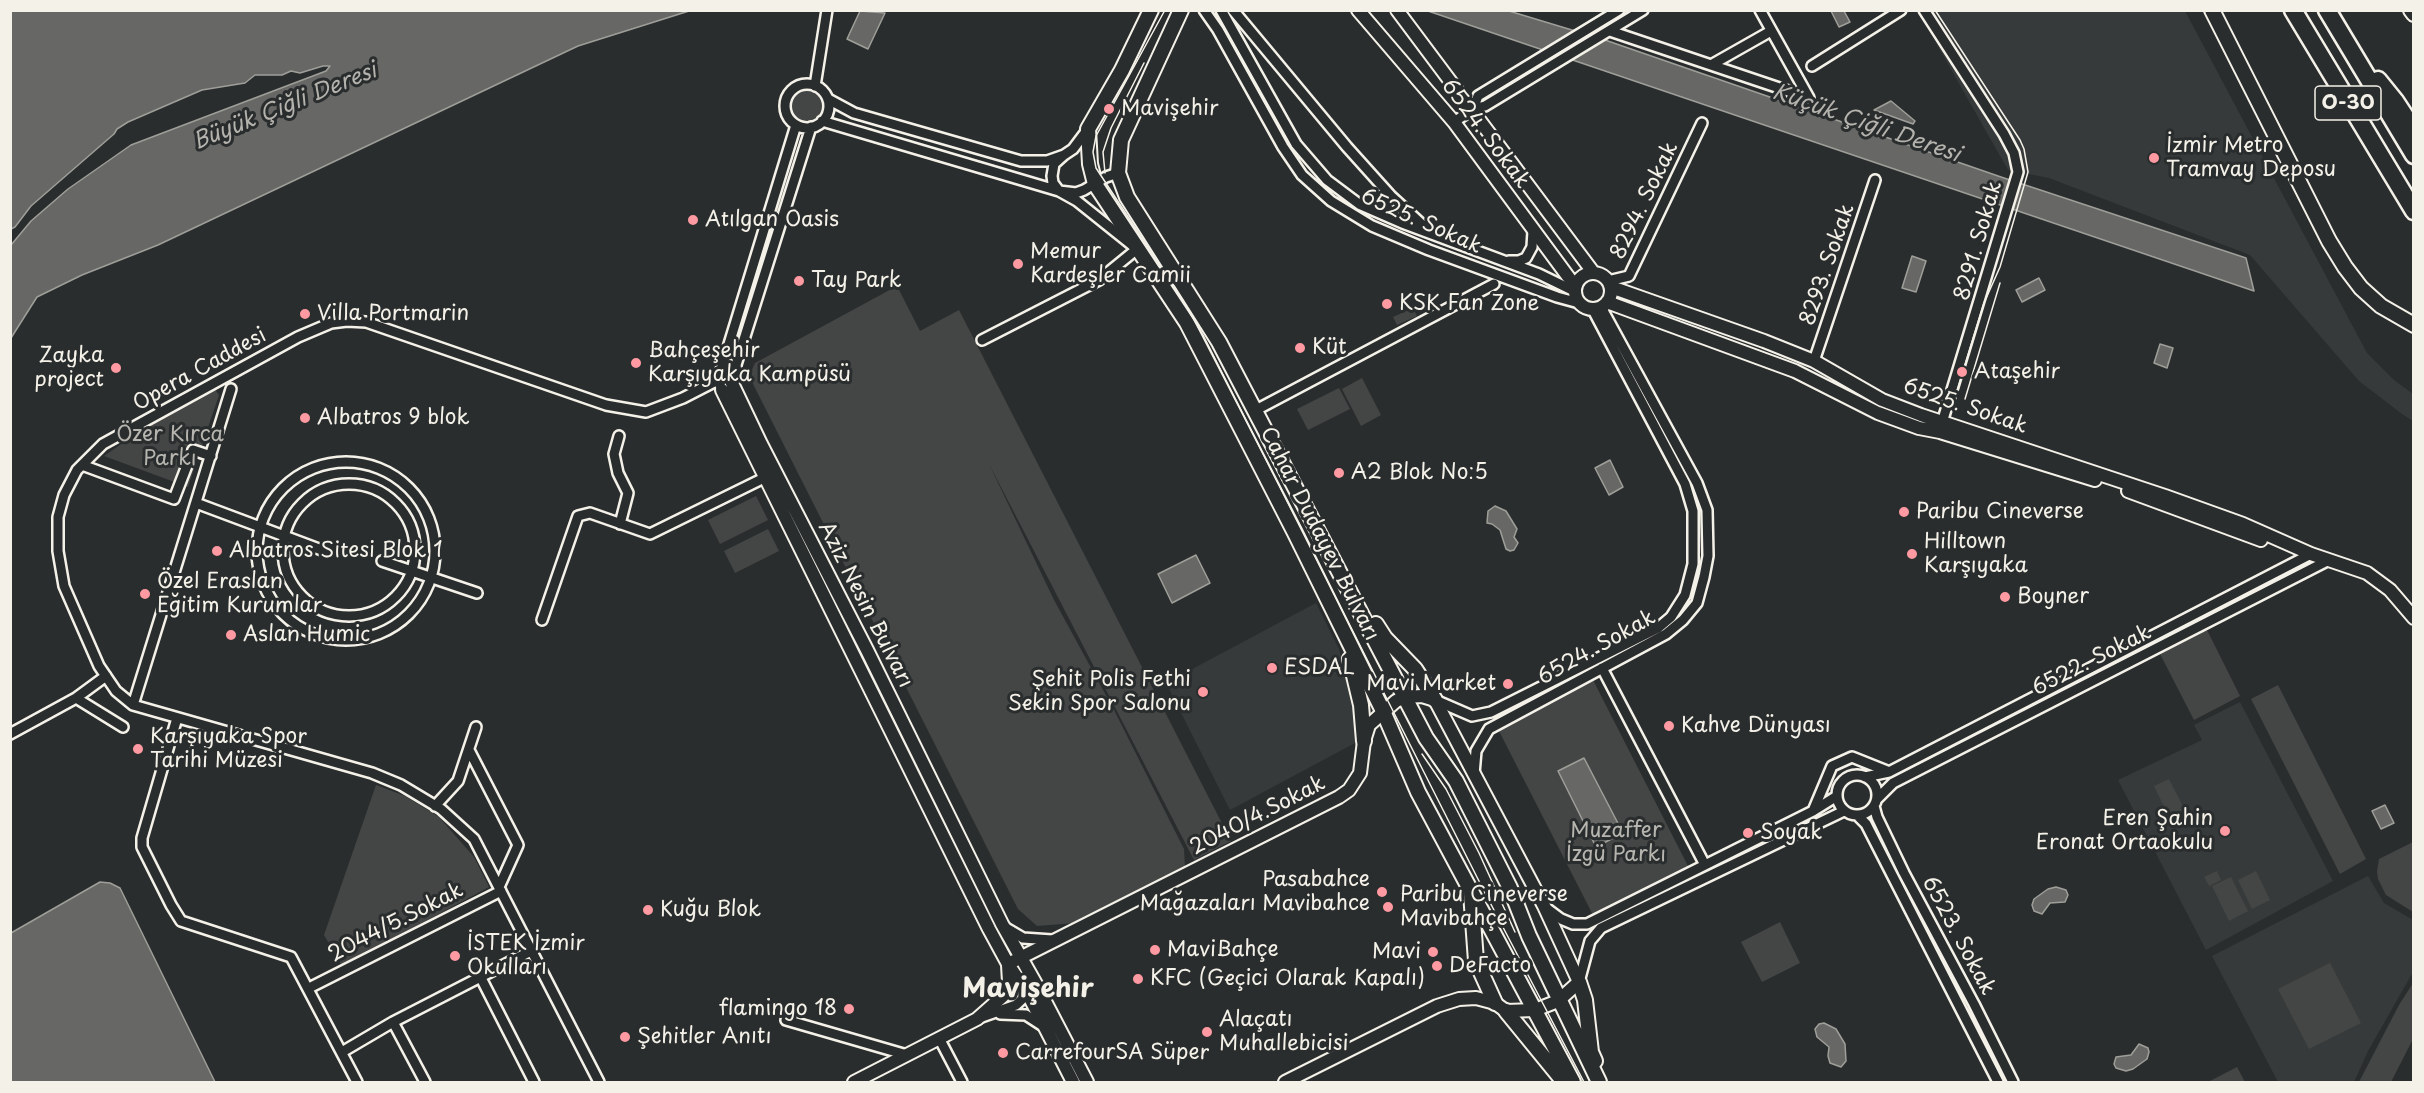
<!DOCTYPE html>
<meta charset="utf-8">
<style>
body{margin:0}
#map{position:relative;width:2424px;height:1093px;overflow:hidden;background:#2a2d2e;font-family:"Playpen Sans",sans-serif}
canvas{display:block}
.frame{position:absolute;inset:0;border:12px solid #f4f1e8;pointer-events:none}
</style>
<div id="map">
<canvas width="2424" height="1093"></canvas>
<div class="frame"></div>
</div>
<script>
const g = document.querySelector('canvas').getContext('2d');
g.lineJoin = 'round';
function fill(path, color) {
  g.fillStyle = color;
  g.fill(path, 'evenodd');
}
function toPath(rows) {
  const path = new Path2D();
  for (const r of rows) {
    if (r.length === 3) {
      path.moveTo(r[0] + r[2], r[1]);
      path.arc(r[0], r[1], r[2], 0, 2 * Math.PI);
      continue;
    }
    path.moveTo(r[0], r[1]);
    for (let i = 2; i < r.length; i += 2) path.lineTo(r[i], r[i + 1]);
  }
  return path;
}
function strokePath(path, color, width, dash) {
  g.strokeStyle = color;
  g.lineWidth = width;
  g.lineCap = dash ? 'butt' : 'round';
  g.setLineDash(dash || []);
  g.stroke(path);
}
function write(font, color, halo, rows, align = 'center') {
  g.font = font + ' "Playpen Sans",sans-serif';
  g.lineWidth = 6;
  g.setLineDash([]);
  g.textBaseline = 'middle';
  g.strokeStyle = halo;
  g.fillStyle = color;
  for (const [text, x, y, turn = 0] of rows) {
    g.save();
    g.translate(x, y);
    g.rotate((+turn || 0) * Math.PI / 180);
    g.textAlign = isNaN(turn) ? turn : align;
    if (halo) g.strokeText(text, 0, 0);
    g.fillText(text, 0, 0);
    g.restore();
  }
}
fill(toPath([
 [1918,11,2185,11,2367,353,2394,380,2413,394,2413,421,2402,414,2359,381,2250,255,2049,178,2008,170],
 [1316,603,1339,649,1354,707,1355,743,1230,810,1166,683],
 [2240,702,2333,881,2206,950,2118,780,2202,740,2194,725],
 [2368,876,2384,903,2413,920,2413,972,2368,1051,2354,1082,2278,1082,2212,956]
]), '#373a3a');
fill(toPath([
 [807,106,16],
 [897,286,920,331,959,310,1231,841,1194,860,989,464,1054,600,1114,710,1184,849,1185,867,1075,923,1037,926,1018,909,749,376,755,363],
 [1413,308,1417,316,1397,325,1393,317],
 [1362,378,1381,415,1361,426,1342,389],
 [214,388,219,395,188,487,104,456,159,418],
 [1339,388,1350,409,1308,430,1297,409],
 [756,496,768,520,720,544,708,520],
 [768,529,779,551,735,573,724,551],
 [2205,626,2240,696,2194,720,2158,650],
 [1593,680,1688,866,1593,915,1498,729],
 [2278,685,2366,859,2340,874,2251,699],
 [2169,779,2189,818,2173,825,2154,786],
 [376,785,405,796,439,817,474,857,489,887,342,966,324,935],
 [2413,842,2413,912,2386,895,2378,879,2377,871,2379,859],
 [2217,871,2221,880,2209,886,2204,877],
 [2256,871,2270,900,2252,909,2238,880],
 [2231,877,2248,911,2229,921,2212,886],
 [1780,922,1800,963,1762,982,1741,942],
 [2330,963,2361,1023,2309,1049,2278,989],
 [2413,983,2413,1039,2391,1082,2359,1082,2399,1005],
 [2237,1067,2245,1082,2208,1082]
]), '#444645');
const water = toPath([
 [11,10,689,10,689,11,578,46,158,245,82,275,37,297,11,338,11,245,31,221,68,189,131,145,326,71,330,66,323,66,300,73,291,71,282,75,255,75,245,83,202,90,128,122,117,129,114,134,31,206,15,227,11,229,11,10],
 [860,11,885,13,868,49,847,39,860,11],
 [1428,11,1509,11,1605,40,2001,177,2246,258,2254,291,1428,11],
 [1831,11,1844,11,1850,22,1839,27,1831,11],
 [1891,101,1915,121,1913,124,1874,110,1891,101],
 [1912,256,1926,261,1916,292,1902,288,1912,256],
 [2039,278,2045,290,2022,302,2016,290,2039,278],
 [2160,344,2173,348,2167,368,2154,363,2160,344],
 [1610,460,1623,487,1609,495,1595,468,1610,460],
 [1495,506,1506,511,1517,529,1514,537,1518,543,1514,550,1510,551,1506,549,1500,530,1492,524,1487,523,1488,511,1495,506],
 [1196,555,1210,583,1172,603,1158,574,1196,555],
 [1584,758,1623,833,1596,847,1558,771,1584,758],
 [2385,805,2394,823,2381,829,2372,811,2385,805],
 [100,882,110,883,120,888,215,1082,11,1082,11,933,100,882],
 [2056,887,2066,890,2068,895,2065,902,2050,903,2042,914,2034,911,2032,905,2034,899,2048,889,2056,887],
 [1824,1023,1836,1029,1845,1044,1846,1061,1841,1067,1830,1063,1828,1056,1829,1047,1817,1037,1815,1029,1819,1024,1824,1023],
 [2139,1044,2148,1048,2149,1052,2147,1059,2133,1069,2126,1071,2116,1068,2114,1064,2116,1057,2131,1055,2139,1044]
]);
fill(water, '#676866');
strokePath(water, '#9f9f9a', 1.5);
const street = toPath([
 [1204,10,1218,30,1283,147,1302,175,1331,201,1372,226,1429,250,1557,297,1579,303],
 [1221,10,1296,144,1327,180,1359,204,1405,224,1539,274,1574,291],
 [1233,10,1347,147,1391,196,1428,230],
 [1924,10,2004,134,2014,153,2018,172,1941,426],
 [1610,31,1809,98,1760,10],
 [1711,65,1771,31],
 [1812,66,1901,10],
 [807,106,22],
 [815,86,827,10],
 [828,99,854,113,1021,161,1047,161,1064,155,1073,149,1088,129],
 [1473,109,1478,96,1619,10],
 [822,121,1059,191,1076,193,1084,190,1106,177,1118,173],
 [1454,122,1473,109,1485,106,1643,10],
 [1509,261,1519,261,1526,258,1532,247,1533,231],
 [1608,281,1629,276,1702,123],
 [982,340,1099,280,1137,249,1077,201,1059,191,1053,183,1052,176,1054,164,1064,155],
 [1814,361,1875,180],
 [735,368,811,127],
 [722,380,718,380,796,125],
 [1256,410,1494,284],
 [619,436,614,454,618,473,628,493,620,524],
 [346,551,89],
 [82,465,174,499,193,450,211,456],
 [349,550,66],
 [196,503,327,552],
 [382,561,477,593],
 [542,620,578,516,590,513,650,534,766,477],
 [1602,668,1705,865],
 [76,698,123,727],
 [1435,700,1472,716,1491,712,1658,628,1671,617,1685,595,1693,564,1693,511,1685,484,1593,310],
 [133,705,231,389],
 [177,718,142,838,142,847,171,905,181,921,291,957,357,1082],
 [10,734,76,698,106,676],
 [469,750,518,845,499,887],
 [1474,774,1476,751,1489,729,1666,634,1683,620,1697,603,1704,577,1708,556,1707,510,1697,483,1601,307],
 [1857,795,20],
 [1865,777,1889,772,2311,554],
 [1877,799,1893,783,2329,560],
 [435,806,458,781,476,727],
 [1874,806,1877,817,1904,873,1974,1004,2013,1082],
 [1813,811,1832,766,1852,757,1887,771],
 [1858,816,1866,824,1998,1082],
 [1545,907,1561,919,1573,924,1587,924,1813,811,1837,796],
 [1006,928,1023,938,1052,940],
 [481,978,534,1082],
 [1579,982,1590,941,1601,928,1844,811],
 [309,988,501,891],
 [1000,1014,1026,1015,1043,1026],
 [979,1018,1016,1005,1032,990],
 [786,1020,907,1055],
 [393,1022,425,1082],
 [939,1038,962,1082],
 [342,1052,393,1022,531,951],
 [599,1082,474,839,441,809,401,785,372,773,133,705,116,691,99,666,64,586,58,551,58,517,64,495,77,470,103,444,298,337,331,323,347,321,366,322,606,405,646,412,683,398,718,380,722,390]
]);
const secondary = toPath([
 [1358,10,1454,122,1575,286],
 [1397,10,1593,272],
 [1593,291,18],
 [1611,287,1764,341,1814,361,1882,400,1921,415,2165,496,2243,524,2311,554,2367,573,2390,590,2414,618],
 [1607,302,1795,371,1878,413,1919,428,1940,432,2095,480],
 [735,368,730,379,761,444,867,650,1002,924,1037,986,1087,1082],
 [722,390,989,929,1008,964,1028,994,1073,1082],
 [2128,491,2261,540],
 [1008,964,1339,797,1349,790,1360,773,1364,741,1369,725,1396,701,1405,697,1422,696,1435,700,1544,906,1579,982,1558,1001,1535,1010,1506,1011,1495,1003,1476,998,1459,999,1437,1006,1285,1082],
 [854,1082,977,1019,1003,996,1009,982,1008,965]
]);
const primary = toPath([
 [1151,10,1122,70,1088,129,1090,164,1095,184,1187,323,1295,533,1383,711,1418,792,1573,1082],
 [1181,10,1121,140,1118,173,1127,197,1219,342,1426,738,1456,781,1510,888,1529,936,1599,1082],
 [2212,10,2329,241,2345,267,2361,288,2381,306,2414,325],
 [2411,10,2414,14],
 [1376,624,1385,638,1415,669,1435,700],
 [1350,659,1361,705,1364,741],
 [1471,893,1476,961,1495,1003],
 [1579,982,1585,1000,1591,1052,1595,1061],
 [1506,1011,1564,1082]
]);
const highway = toPath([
 [2293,10,2414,211],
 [2327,10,2414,155],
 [2378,80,2395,101,2414,130]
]);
strokePath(street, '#f4f1e8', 14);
strokePath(secondary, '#f4f1e8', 16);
strokePath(primary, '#f4f1e8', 18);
strokePath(highway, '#f4f1e8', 21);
strokePath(street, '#2a2d2e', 9);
strokePath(secondary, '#2a2d2e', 12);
strokePath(primary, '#2a2d2e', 14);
strokePath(highway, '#2a2d2e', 16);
strokePath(toPath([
 [1165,10,1096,136,1093,152,1096,168,1182,299,1204,337,1484,891,1584,1082],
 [1935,10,2020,140,2024,149,2028,172,2000,267,1984,303,1955,397],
 [1105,173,1103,152,1111,128,1144,63],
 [1965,399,2000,283],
 [1422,754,1446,789,1479,853,1515,932]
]), '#f4f1e8', 1.5);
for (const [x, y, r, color] of [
 [1109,109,6,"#ff9aa2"],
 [2154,158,6,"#ff9aa2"],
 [693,220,6,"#ff9aa2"],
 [1018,264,6,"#ff9aa2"],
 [799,281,6,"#ff9aa2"],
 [1387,304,6,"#ff9aa2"],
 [305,314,6,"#ff9aa2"],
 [1300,348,6,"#ff9aa2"],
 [636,363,6,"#ff9aa2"],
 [116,368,6,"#ff9aa2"],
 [1962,372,6,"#ff9aa2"],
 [305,418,6,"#ff9aa2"],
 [1339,473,6,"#ff9aa2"],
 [1904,512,6,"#ff9aa2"],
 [217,551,6,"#ff9aa2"],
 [1912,554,6,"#ff9aa2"],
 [145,594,6,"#ff9aa2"],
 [2005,597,6,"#ff9aa2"],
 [231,635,6,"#ff9aa2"],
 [1272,668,6,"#ff9aa2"],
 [1508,684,6,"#ff9aa2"],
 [1203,692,6,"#ff9aa2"],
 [1669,726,6,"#ff9aa2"],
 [138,749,6,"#ff9aa2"],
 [2225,831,6,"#ff9aa2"],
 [1748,833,6,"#ff9aa2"],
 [1382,892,6,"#ff9aa2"],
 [1388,907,6,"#ff9aa2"],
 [648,910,6,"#ff9aa2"],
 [1155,950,6,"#ff9aa2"],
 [1433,952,6,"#ff9aa2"],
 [455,956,6,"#ff9aa2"],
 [1437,966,6,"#ff9aa2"],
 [1138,979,6,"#ff9aa2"],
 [849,1009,6,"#ff9aa2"],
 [1207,1032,6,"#ff9aa2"],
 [625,1037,6,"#ff9aa2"],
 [1003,1053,6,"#ff9aa2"]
]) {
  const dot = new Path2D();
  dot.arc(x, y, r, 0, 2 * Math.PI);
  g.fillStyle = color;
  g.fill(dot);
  strokePath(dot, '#2a2d2e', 2);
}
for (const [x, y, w] of [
 [2348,103,66]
]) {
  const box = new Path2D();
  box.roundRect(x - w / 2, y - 17, w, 34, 4.5);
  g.fillStyle = '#2a2d2e';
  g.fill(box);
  strokePath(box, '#f4f1e8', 1.5);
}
write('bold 20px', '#f4f1e8', null, [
 ["O-30",2348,103]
]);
write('21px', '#f4f1e8', '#2a2d2e', [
 ["Mavişehir",1121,109],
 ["İzmir Metro",2166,146],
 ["Tramvay Deposu",2166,170],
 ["Atılgan Oasis",705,220],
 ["Memur",1030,252],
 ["Kardeşler Camii",1030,276],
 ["Tay Park",811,281],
 ["KSK Fan Zone",1399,304],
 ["Villa Portmarin",317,314],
 ["Küt",1312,348],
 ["Bahçeşehir",648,351],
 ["Karşıyaka Kampüsü",648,375],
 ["Zayka",104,356,"right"],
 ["project",104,380,"right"],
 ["Ataşehir",1974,372],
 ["Albatros 9 blok",317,418],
 ["A2 Blok No:5",1351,473],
 ["Paribu Cineverse",1916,512],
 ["Hilltown",1924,542],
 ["Karşıyaka",1924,566],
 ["Albatros Sitesi Blok 1",229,551],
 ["Özel Eraslan",157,582],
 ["Eğitim Kurumlar",157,606],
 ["Boyner",2017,597],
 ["Aslan Humic",243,635],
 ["ESDAL",1284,668],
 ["Şehit Polis Fethi",1191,680,"right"],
 ["Sekin Spor Salonu",1191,704,"right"],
 ["Mavi Market",1496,684,"right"],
 ["Kahve Dünyası",1681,726],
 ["Karşıyaka Spor",150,737],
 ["Tarihi Müzesi",150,761],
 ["Eren Şahin",2213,819,"right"],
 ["Eronat Ortaokulu",2213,843,"right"],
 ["Soyak",1760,833],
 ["Pasabahce",1370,880,"right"],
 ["Mağazaları Mavibahce",1370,904,"right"],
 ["Paribu Cineverse",1400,895],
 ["Mavibahçe",1400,919],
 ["Kuğu Blok",660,910],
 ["İSTEK İzmir",467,944],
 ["Okulları",467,968],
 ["MaviBahçe",1167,950],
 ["Mavi",1421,952,"right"],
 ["DeFacto",1449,966],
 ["KFC (Geçici Olarak Kapalı)",1150,979],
 ["flamingo 18",837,1009,"right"],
 ["Alaçatı",1219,1020],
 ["Muhallebicisi",1219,1044],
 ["Şehitler Anıtı",637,1037],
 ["CarrefourSA Süper",1015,1053]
], 'left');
write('21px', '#f4f1e8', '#2a2d2e', [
 ["6524. Sokak",1485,134,53],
 ["8294. Sokak",1645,201,-64],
 ["6525. Sokak",1421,222,24],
 ["8291. Sokak",1979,241,-74],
 ["8293. Sokak",1828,265,-71],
 ["Opera Caddesi",200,370,-29],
 ["6525. Sokak",1965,407,19],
 ["Cahar Dudayev Bulvarı",1319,534,63],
 ["Aziz Nesin Bulvarı",865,605,63],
 ["6524. Sokak",1597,648,-29],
 ["6522. Sokak",2092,661,-27],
 ["2040/4.Sokak",1258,816,-27],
 ["2044/5.Sokak",396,923,-27],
 ["6523. Sokak",1958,936,62]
]);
write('21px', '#b6b5af', '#2a2d2e', [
 ["Özer Kırca",170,435],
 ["Parkı",170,459],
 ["Muzaffer",1616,831],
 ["İzgü Parkı",1616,855]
]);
write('italic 22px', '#b5b3ae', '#2a2d2e', [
 ["Büyük Çiğli Deresi",285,107,-22],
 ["Küçük Çiğli Deresi",1866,124,19]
]);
write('bold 27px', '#f4f1e8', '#2a2d2e', [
 ["Mavişehir",1028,990]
]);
</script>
